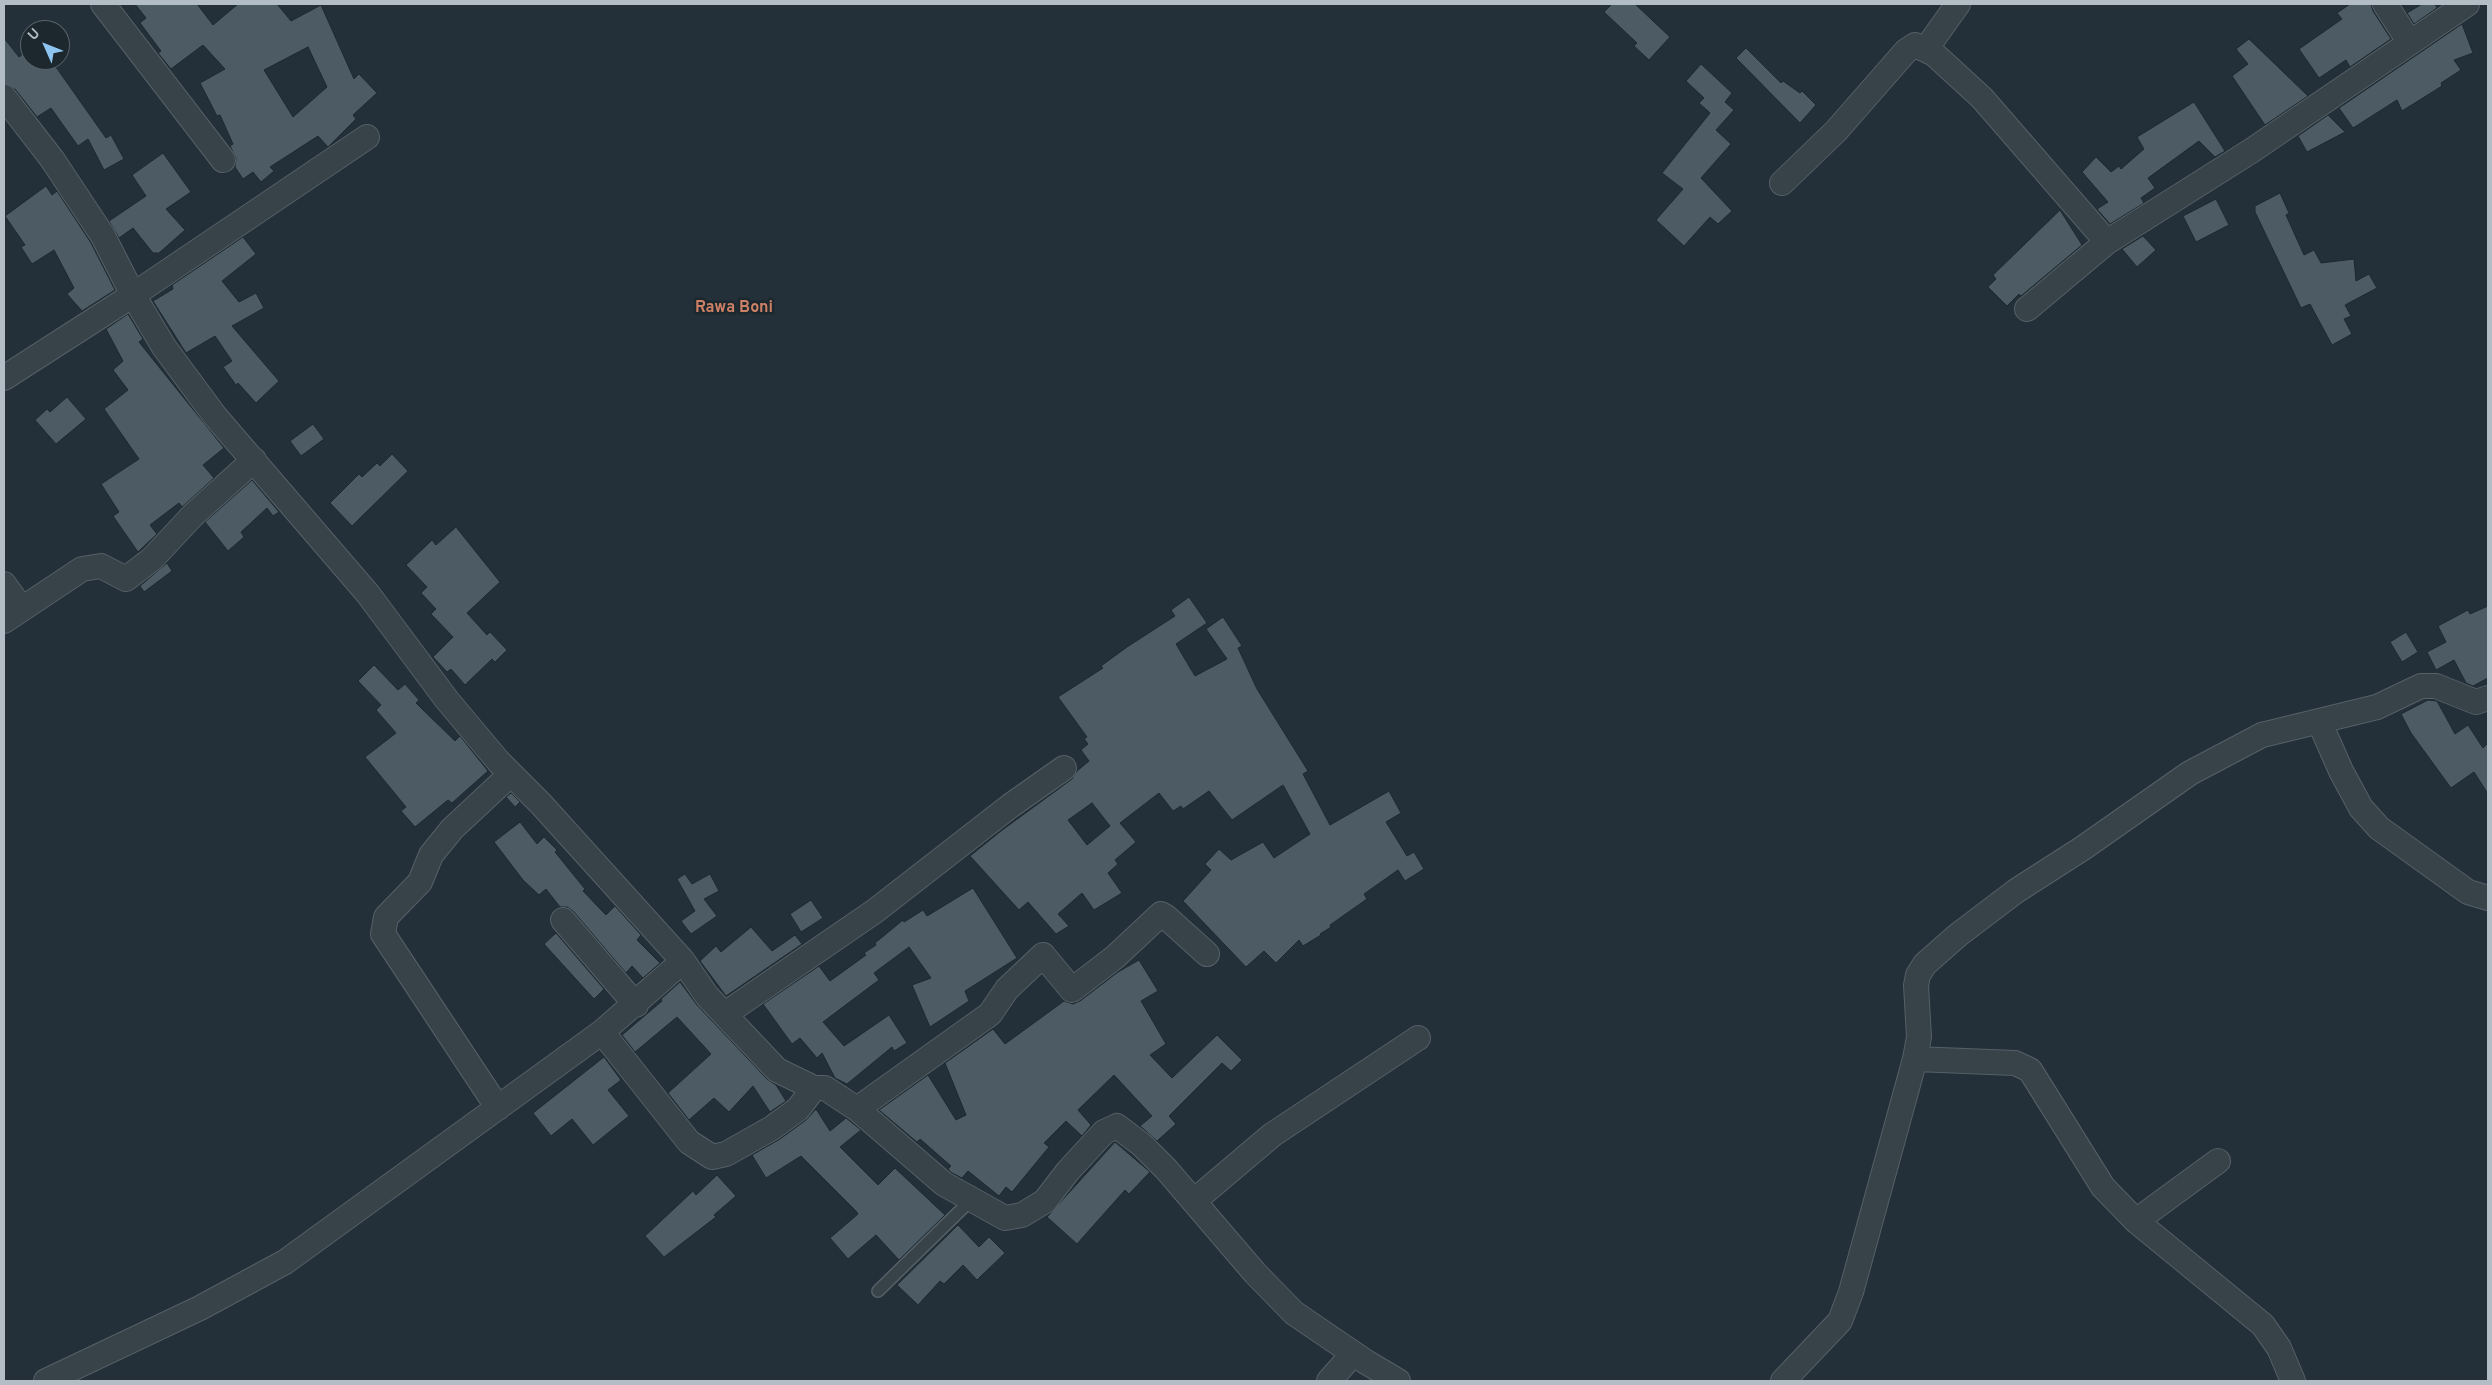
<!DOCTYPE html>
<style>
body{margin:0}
#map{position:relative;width:2492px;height:1385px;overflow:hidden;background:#243039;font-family:Overpass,sans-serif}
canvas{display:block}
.frame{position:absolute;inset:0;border:5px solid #b2bdc5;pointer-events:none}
.north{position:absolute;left:20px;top:20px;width:50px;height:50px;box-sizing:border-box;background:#1c272e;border:1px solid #58636a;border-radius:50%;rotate:314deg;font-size:14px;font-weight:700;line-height:20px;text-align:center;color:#b2bdc5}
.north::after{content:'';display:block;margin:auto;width:18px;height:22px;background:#8dc4f0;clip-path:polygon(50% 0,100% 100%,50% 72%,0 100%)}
</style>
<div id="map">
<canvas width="2492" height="1385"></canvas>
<div class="frame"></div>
<div class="north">U</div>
</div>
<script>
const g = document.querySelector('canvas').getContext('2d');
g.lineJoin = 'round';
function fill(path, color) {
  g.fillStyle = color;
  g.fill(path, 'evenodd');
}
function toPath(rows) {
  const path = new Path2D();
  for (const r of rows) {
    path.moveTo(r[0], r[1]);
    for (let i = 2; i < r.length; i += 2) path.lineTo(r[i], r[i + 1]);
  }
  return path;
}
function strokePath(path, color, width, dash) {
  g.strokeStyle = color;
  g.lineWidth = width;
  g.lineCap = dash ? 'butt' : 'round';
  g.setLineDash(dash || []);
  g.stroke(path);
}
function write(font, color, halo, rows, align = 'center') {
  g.font = font + ' Overpass,sans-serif';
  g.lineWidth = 5;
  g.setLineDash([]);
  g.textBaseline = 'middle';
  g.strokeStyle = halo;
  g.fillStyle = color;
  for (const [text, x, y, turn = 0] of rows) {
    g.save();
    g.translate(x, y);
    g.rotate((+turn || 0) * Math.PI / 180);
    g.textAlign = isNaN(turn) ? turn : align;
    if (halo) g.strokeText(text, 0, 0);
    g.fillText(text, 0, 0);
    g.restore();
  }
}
const building = toPath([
 [135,4,197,4,213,25,238,4,277,4,291,21,321,5,354,79,359,74,377,93,353,115,356,119,328,147,318,136,270,167,274,171,261,182,253,172,243,179,235,167,236,158,230,146,233,144,220,115,217,116,200,83,225,69,203,45,171,69,158,53,161,51,140,23,146,18,135,4],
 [308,47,327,87,293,117,264,70,308,47],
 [1612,4,1635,4,1670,37,1649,60,1634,46,1637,43,1604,12,1612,4],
 [2350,4,2371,4,2373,11,2391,39,2350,67,2346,60,2319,78,2299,49,2342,19,2337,13,2350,4],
 [2422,4,2435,4,2437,8,2414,24,2407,13,2422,4],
 [2462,24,2473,53,2454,60,2461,70,2441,83,2442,86,2402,111,2397,100,2353,128,2339,108,2462,24],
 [4,38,19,57,30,48,30,60,51,60,106,138,111,135,124,159,104,170,88,139,78,146,51,108,37,117,15,89,4,84,4,38],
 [2249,39,2308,96,2265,125,2232,76,2248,64,2236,49,2249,39],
 [1746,48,1781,83,1783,81,1800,93,1802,91,1816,105,1800,123,1736,58,1746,48],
 [1701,64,1732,93,1725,102,1734,110,1716,130,1731,144,1701,178,1732,211,1718,224,1710,217,1684,246,1656,220,1683,189,1662,173,1710,113,1699,103,1704,98,1686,81,1701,64],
 [2194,102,2225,151,2215,157,2199,141,2148,178,2155,188,2141,198,2144,203,2110,224,2097,209,2108,202,2082,172,2096,157,2111,172,2119,166,2121,169,2144,149,2137,137,2194,102],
 [2328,115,2345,132,2307,152,2298,136,2328,115],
 [163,153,191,192,166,209,185,230,159,253,153,253,133,228,119,238,109,221,146,196,132,175,163,153],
 [46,186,52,195,57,191,91,243,115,290,82,311,67,294,74,288,54,250,32,264,21,247,25,245,5,216,46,186],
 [2280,193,2289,213,2286,215,2304,255,2314,250,2321,263,2354,259,2356,281,2369,274,2377,288,2345,305,2351,316,2344,319,2352,334,2332,345,2310,304,2301,308,2255,212,2255,206,2280,193],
 [2216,199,2229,225,2196,242,2183,216,2216,199],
 [2060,210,2082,245,2021,296,2019,294,2007,306,1988,287,1996,279,1993,275,2060,210],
 [2143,236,2156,250,2137,267,2122,249,2143,236],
 [243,237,256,254,222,281,239,302,256,293,264,308,232,326,279,381,256,403,238,383,236,385,223,367,232,361,215,336,186,353,153,301,173,289,172,285,243,237],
 [128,314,143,339,139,342,224,448,203,465,214,478,182,507,179,503,150,525,157,534,138,552,113,516,119,512,101,484,139,459,104,409,128,390,113,370,123,361,106,329,128,314],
 [67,397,86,419,56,444,35,420,47,409,50,412,67,397],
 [313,424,324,439,301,456,290,441,313,424],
 [392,454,408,471,352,526,330,503,359,474,362,477,377,463,380,466,392,454],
 [252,480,279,512,273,516,267,508,241,532,244,537,228,551,205,522,252,480],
 [456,527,500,582,467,613,487,635,490,632,507,650,495,662,492,659,465,685,451,669,447,672,433,657,453,637,431,614,436,609,421,593,427,587,406,565,432,540,436,545,456,527],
 [167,563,172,571,144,592,140,586,167,563],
 [1189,597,1207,623,1176,644,1195,676,1227,659,1206,629,1223,617,1242,646,1238,648,1257,689,1308,771,1303,774,1330,825,1389,791,1401,813,1386,822,1407,856,1414,852,1424,869,1405,881,1398,870,1364,894,1367,899,1330,925,1331,927,1320,934,1321,935,1303,946,1299,940,1276,963,1264,951,1246,967,1183,901,1211,870,1205,864,1219,849,1231,860,1263,842,1274,858,1310,834,1283,785,1232,820,1209,791,1183,809,1181,806,1173,811,1159,793,1120,823,1136,842,1115,860,1118,864,1108,873,1122,893,1094,910,1082,893,1058,914,1069,926,1056,934,1028,902,1019,910,970,856,1001,831,1072,779,1077,771,1089,761,1081,750,1088,744,1084,739,1087,737,1058,697,1103,668,1101,666,1127,647,1175,616,1171,610,1189,597],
 [1092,803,1110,826,1087,845,1068,820,1092,803],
 [2488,606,2488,678,2473,686,2466,683,2454,660,2436,670,2427,652,2446,642,2438,626,2468,610,2470,614,2488,606],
 [2406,632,2418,652,2402,662,2390,642,2406,632],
 [374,665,398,690,405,684,419,700,416,703,455,741,460,736,488,771,452,803,448,800,415,827,401,811,406,807,365,757,396,733,376,710,381,705,358,681,374,665],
 [2428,700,2437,701,2455,734,2468,725,2483,748,2488,743,2488,794,2474,772,2451,788,2411,733,2401,714,2428,700],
 [511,793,520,802,515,807,506,797,511,793],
 [520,822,537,844,544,837,557,850,555,852,585,889,583,891,606,915,615,906,641,935,637,940,660,963,643,978,632,966,626,973,573,911,567,907,560,907,546,889,539,895,523,880,494,842,520,822],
 [685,874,692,884,710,874,719,891,704,899,717,916,691,934,681,921,695,911,677,879,685,874],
 [973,888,1017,958,965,991,969,1001,930,1027,912,985,931,978,909,947,874,973,879,980,823,1022,844,1046,889,1015,907,1043,894,1051,892,1047,847,1084,835,1078,822,1053,817,1058,800,1038,792,1044,763,1004,819,966,830,981,866,955,864,953,876,945,875,943,903,920,904,922,923,910,927,916,973,888],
 [811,900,823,918,801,932,790,914,811,900],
 [751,927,772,951,795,935,802,944,726,996,700,961,716,946,721,952,751,927],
 [556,933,604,989,594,999,544,944,556,933],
 [1139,960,1158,991,1141,1001,1166,1044,1150,1055,1172,1078,1217,1035,1242,1060,1231,1071,1222,1063,1169,1116,1176,1124,1157,1141,1140,1126,1152,1116,1114,1075,1078,1110,1091,1125,1082,1136,1066,1121,1044,1143,1049,1147,1012,1192,1006,1187,999,1196,968,1171,962,1178,952,1173,948,1169,951,1166,920,1139,917,1142,879,1110,928,1075,956,1120,966,1115,945,1063,993,1029,1005,1044,1064,1001,1073,1004,1080,1001,1118,972,1139,960],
 [680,982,697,1005,767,1079,776,1085,786,1101,770,1112,753,1086,729,1112,714,1098,689,1120,668,1093,711,1054,677,1017,635,1052,622,1035,662,1001,661,999,680,982],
 [604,1057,621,1080,608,1090,629,1116,593,1145,572,1119,551,1136,533,1113,604,1057],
 [816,1109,830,1131,846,1118,861,1130,840,1147,878,1185,895,1168,945,1215,899,1260,876,1235,848,1259,830,1238,858,1214,856,1211,801,1156,766,1178,752,1155,780,1139,806,1120,816,1109],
 [1115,1142,1150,1172,1129,1194,1125,1190,1077,1244,1047,1217,1115,1142],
 [717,1175,736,1196,714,1215,716,1217,664,1257,645,1236,693,1191,696,1195,717,1175],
 [958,1225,979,1247,989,1237,1005,1253,977,1280,963,1265,944,1284,940,1281,918,1305,897,1285,958,1225]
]);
fill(building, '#4c5b64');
strokePath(building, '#1e2930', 1);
const lane = toPath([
 [878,1291,971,1200]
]);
const street = toPath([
 [103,4,223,160],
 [2385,4,2410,43],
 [1926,49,1958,4],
 [4,97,52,159,103,236,133,295,164,347,215,416,368,594,447,700,499,762,541,804,683,961,707,996,777,1070,814,1088,825,1088,857,1109,944,1184,1005,1218,1022,1215,1045,1201,1068,1171,1104,1132,1117,1126,1142,1145,1166,1169,1255,1273,1294,1313,1366,1362,1398,1381],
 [1782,183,1836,131,1906,51,1915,45,1934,54,1982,98,2107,242],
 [2027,309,2107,242,2251,151,2467,4],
 [4,378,133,295,367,137],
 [4,584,22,609],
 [4,621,82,569,101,566,126,579,152,559,193,515,254,460],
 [2319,721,2341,771,2361,808,2379,828,2468,892,2488,898],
 [563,920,636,1005],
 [725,1014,875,911,1010,806,1064,768],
 [602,1032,689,1142,712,1157,726,1154,772,1128,798,1109,814,1088],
 [1915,1059,2015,1063,2030,1070,2103,1187,2136,1221,2263,1325,2279,1348,2293,1381],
 [498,1108,383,934,386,917,420,882,431,855,452,829,511,774],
 [857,1109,990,1014,1007,989,1043,955,1072,990,1115,957,1161,914,1166,917,1207,954],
 [1194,1201,1272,1135,1418,1038],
 [2136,1221,2218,1161],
 [46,1381,200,1308,285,1262,602,1032,683,961],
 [1329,1381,1353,1354],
 [1783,1381,1840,1321,1851,1292,1915,1059,1919,1037,1916,985,1918,975,1925,964,1958,935,2016,891,2083,848,2190,773,2262,735,2377,707,2421,686,2436,686,2476,702,2488,698]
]);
strokePath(lane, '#556067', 14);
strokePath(street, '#556067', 26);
strokePath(lane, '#374249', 11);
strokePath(street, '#374249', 24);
write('bold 16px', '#cc8167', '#1c272e', [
 ["Rawa Boni",734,309]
]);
</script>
